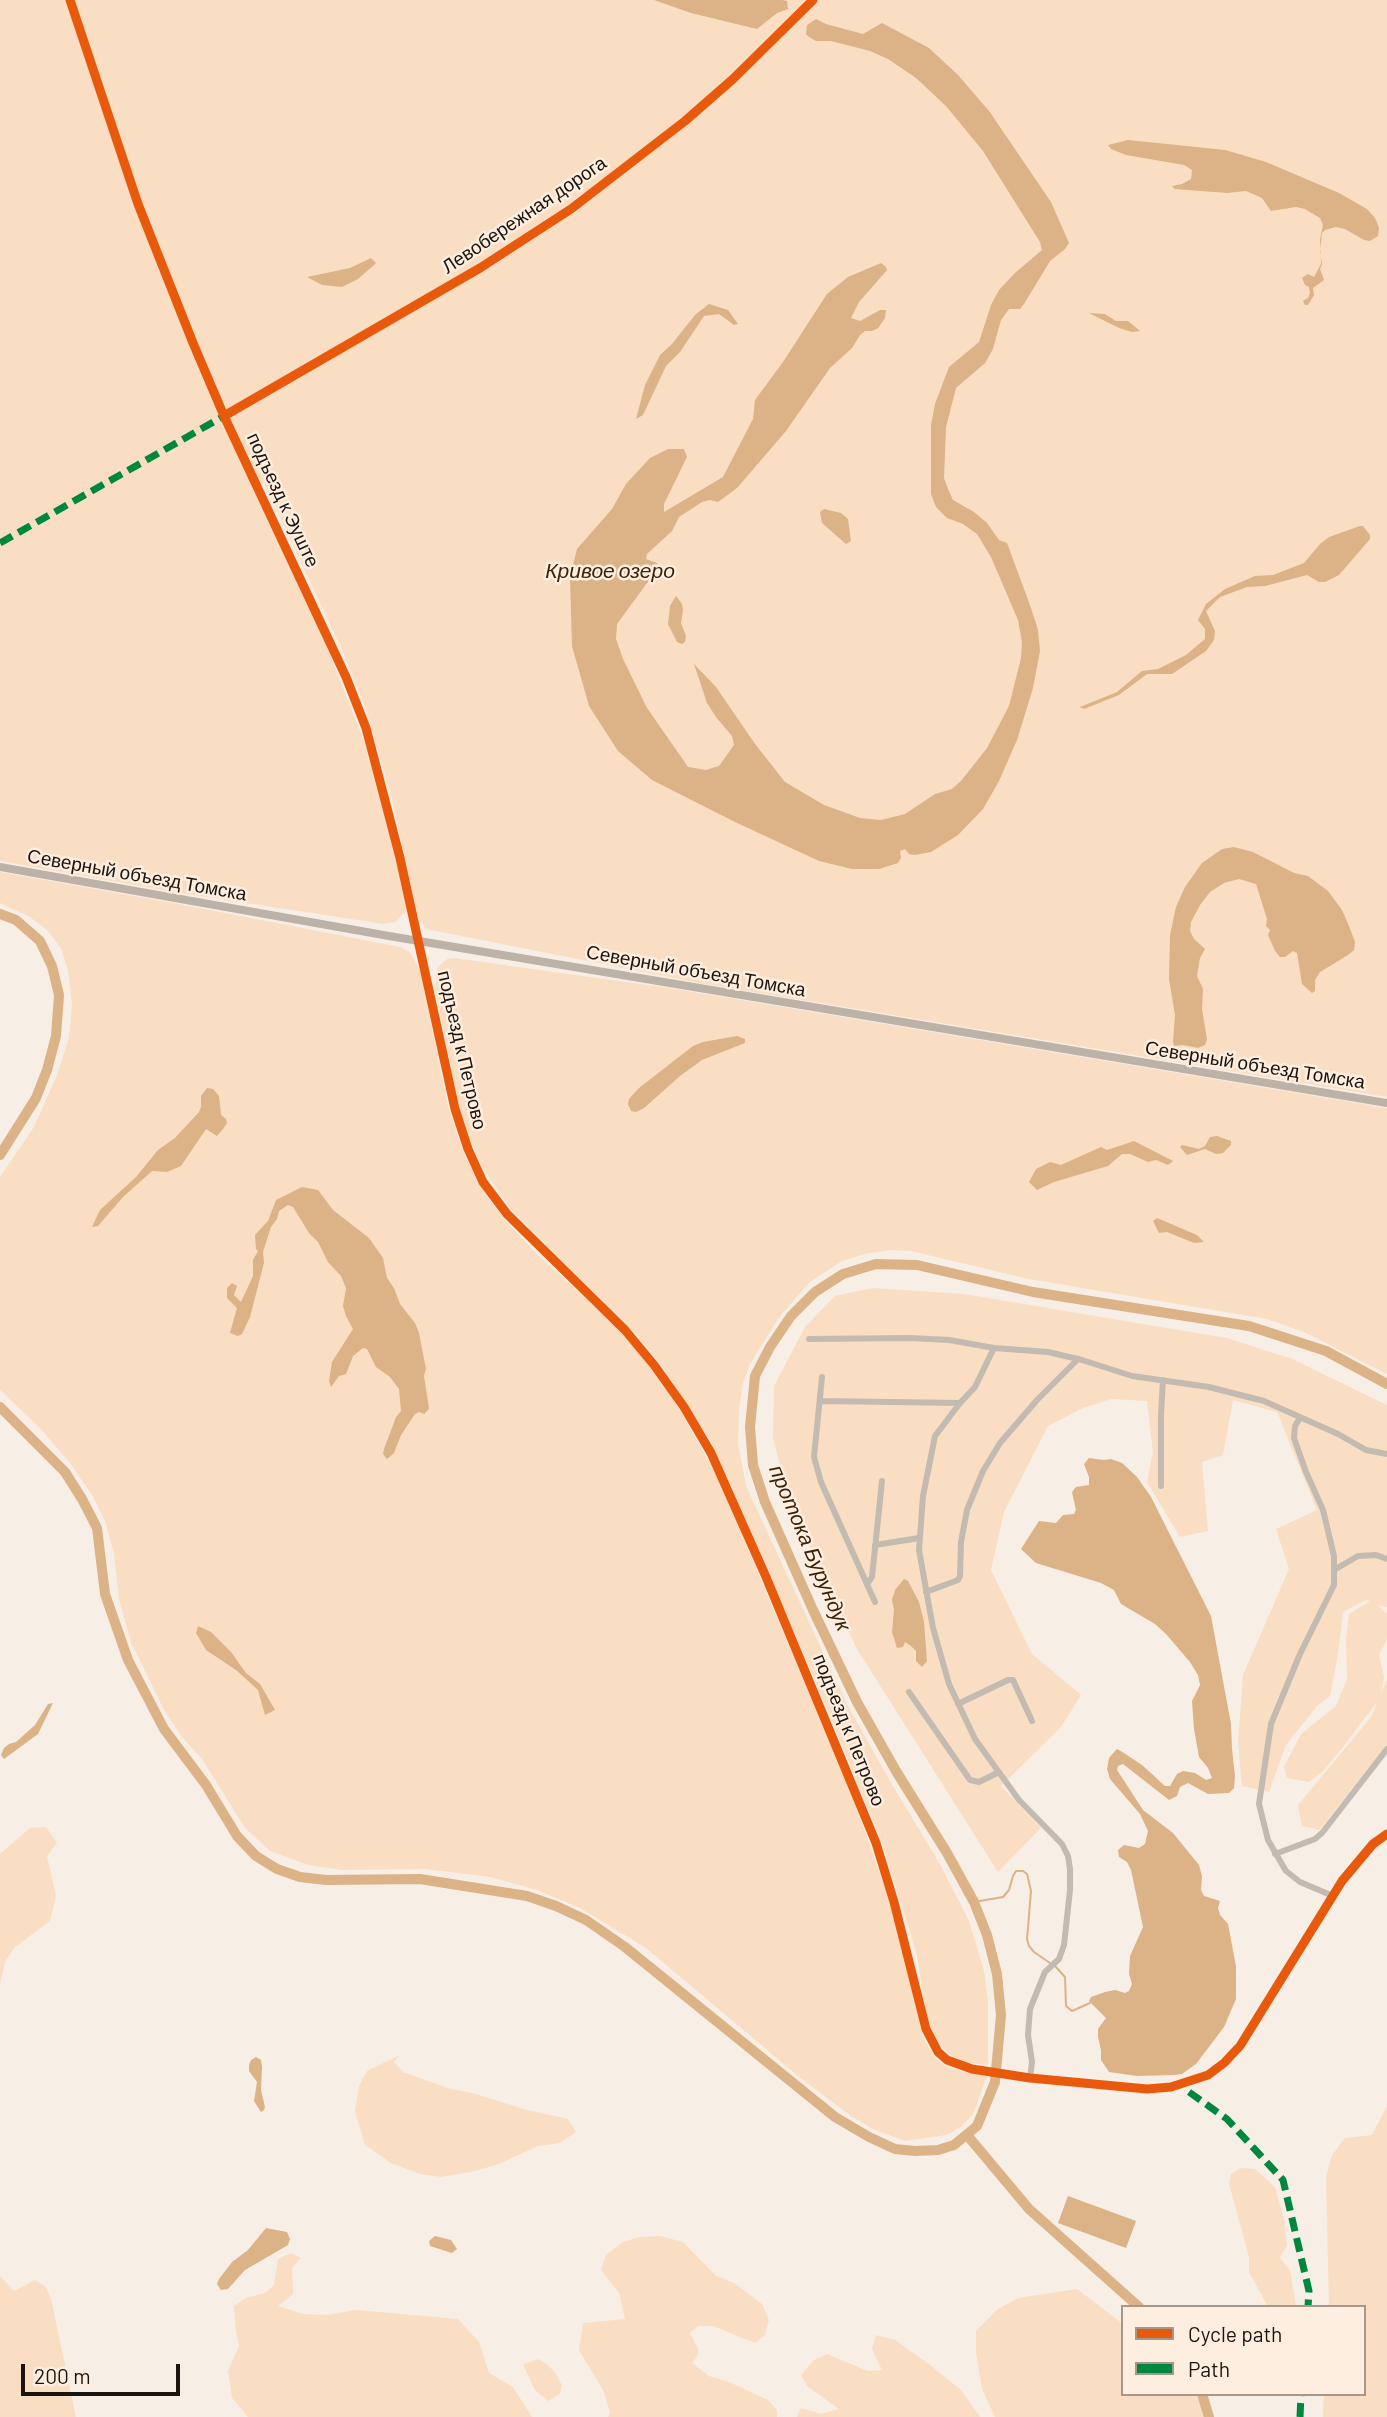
<!DOCTYPE html>
<meta charset="utf-8">
<style>
body{margin:0}
#map{position:relative;width:1387px;height:2417px;overflow:hidden;background:#f7eee6;font-family:Barlow,sans-serif}
canvas{display:block}
.legend{position:absolute;left:1121px;top:2305px;width:245px;height:91px;box-sizing:border-box;background:#feeedf;border:2px solid #a4978c;margin:0;padding:9px 12px;list-style:none;font-size:21px;color:#1c150f}
.legend li{display:flex;align-items:center;gap:14px;height:35px}
.legend b{width:35px;border:2px solid #a4978c}
.scale{position:absolute;left:21px;top:2364px;width:159px;height:32px;box-sizing:border-box;border:4px solid #1c150f;border-top:0;padding-left:9px;font-size:21px;line-height:24px;white-space:nowrap;color:#1c150f;-webkit-text-stroke:5px #feeedf;paint-order:stroke}
</style>
<div id="map">
<canvas width="1387" height="2417"></canvas>
<ul class="legend">
<li><b style="height:9px;background:#e8590c"></b>Cycle path</li>
<li><b style="height:9px;background:#00873e"></b>Path</li>
</ul>
<div class="scale">200 m</div>
</div>
<script>
const g = document.querySelector('canvas').getContext('2d');
g.lineJoin = 'round';
function fill(path, color) {
  g.fillStyle = color;
  g.fill(path, 'evenodd');
}
function toPath(rows) {
  const path = new Path2D();
  for (const r of rows) {
    path.moveTo(r[0], r[1]);
    for (let i = 2; i < r.length; i += 2) path.lineTo(r[i], r[i + 1]);
  }
  return path;
}
function strokePath(path, color, width, dash) {
  g.strokeStyle = color;
  g.lineWidth = width;
  g.lineCap = dash ? 'butt' : 'round';
  g.setLineDash(dash || []);
  g.stroke(path);
}
function write(font, color, halo, rows, align = 'center') {
  g.font = font + ' Barlow,sans-serif';
  g.lineWidth = 5;
  g.setLineDash([]);
  g.textBaseline = 'middle';
  g.strokeStyle = halo;
  g.fillStyle = color;
  for (const [text, x, y, turn = 0] of rows) {
    g.save();
    g.translate(x, y);
    g.rotate((+turn || 0) * Math.PI / 180);
    g.textAlign = isNaN(turn) ? turn : align;
    if (halo) g.strokeText(text, 0, 0);
    g.fillText(text, 0, 0);
    g.restore();
  }
}
fill(toPath([
 [0,0,1387,0,1387,1097,694,982,426,929,418,917,391,795,365,706,341,648,264,483,256,488,252,487,325,642,365,744,401,880,406,904,405,912,395,922,384,924,174,892,0,861],
 [0,872,179,904,400,947,410,952,420,971,448,1106,457,1134,466,1158,485,1194,506,1221,539,1256,620,1330,636,1349,674,1400,717,1476,850,1790,886,1890,908,1971,923,2038,935,2058,946,2066,956,2070,987,2076,973,2114,961,2127,946,2135,905,2141,875,2130,851,2116,798,2076,646,1948,580,1908,537,1890,490,1877,425,1869,342,1870,308,1865,270,1851,245,1828,202,1759,181,1736,163,1708,131,1642,119,1599,114,1553,105,1521,92,1495,70,1463,40,1428,0,1390,0,1177,34,1127,57,1075,69,1038,72,1004,68,970,61,948,47,930,30,917,0,903],
 [454,958,669,988,1387,1108,1387,1374,1304,1332,1267,1319,1029,1279,911,1251,890,1250,865,1254,842,1261,810,1282,780,1316,750,1364,743,1383,739,1408,738,1443,746,1486,848,1706,887,1776,941,1866,969,1921,984,1971,988,2001,988,2065,970,2063,954,2057,941,2046,932,2032,926,2014,917,1955,881,1839,819,1689,710,1440,662,1366,637,1335,510,1208,484,1170,470,1139,459,1106,435,988,438,967,447,959],
 [872,1288,964,1294,1227,1338,1292,1359,1387,1405,1387,1607,1378,1605,1387,1614,1387,1639,1379,1655,1384,1677,1381,1693,1387,1680,1387,1745,1319,1830,1302,1826,1298,1805,1372,1716,1377,1702,1343,1747,1323,1771,1309,1782,1287,1778,1284,1767,1301,1734,1336,1706,1347,1679,1346,1640,1349,1614,1370,1601,1366,1600,1343,1612,1338,1655,1330,1696,1317,1706,1286,1745,1269,1792,1242,1786,1238,1742,1243,1675,1289,1569,1276,1529,1317,1510,1277,1412,1233,1400,1223,1455,1202,1462,1208,1531,1180,1537,1147,1482,1153,1452,1147,1401,1111,1399,1083,1408,1048,1426,1004,1512,991,1570,1032,1654,1081,1695,1061,1727,1001,1786,1041,1828,998,1872,857,1649,792,1510,773,1438,774,1386,805,1327,835,1296],
 [46,1827,57,1843,47,1856,56,1896,50,1921,14,1948,5,1962,0,1985,0,1854,30,1828],
 [400,2055,394,2062,403,2072,448,2088,476,2094,527,2110,568,2119,576,2132,560,2143,538,2146,499,2164,471,2172,441,2177,420,2174,391,2163,365,2145,355,2111,359,2086,367,2071],
 [1387,2106,1387,2417,1323,2417,1324,2394,1364,2394,1364,2307,1329,2307,1326,2177,1332,2155,1345,2138,1372,2135],
 [1241,2168,1255,2169,1275,2187,1284,2220,1287,2245,1280,2258,1290,2270,1296,2307,1268,2307,1249,2272,1249,2257,1229,2184,1231,2174],
 [660,2236,683,2242,716,2276,734,2283,762,2304,769,2320,765,2335,755,2343,713,2326,698,2326,690,2333,698,2349,698,2355,692,2363,709,2376,729,2382,768,2400,777,2410,777,2417,608,2417,610,2412,603,2390,579,2350,583,2323,625,2319,619,2293,601,2270,606,2255,623,2242,639,2237],
 [291,2253,301,2258,292,2268,293,2294,278,2306,303,2314,327,2315,356,2310,458,2319,479,2342,489,2373,513,2387,532,2417,248,2417,232,2398,228,2371,239,2346,236,2331,234,2306,246,2298,265,2293,274,2285,278,2259],
 [0,2276,14,2291,35,2280,46,2287,51,2299,76,2417,0,2417],
 [1077,2289,1123,2324,1123,2394,1195,2394,1209,2417,995,2417,982,2389,976,2353,976,2331,998,2309,1018,2298],
 [876,2335,895,2340,930,2365,961,2390,980,2417,797,2417,801,2408,821,2414,839,2409,807,2386,801,2375,814,2360,827,2354,868,2371,882,2370,872,2349],
 [537,2359,547,2364,556,2374,562,2385,560,2394,548,2401,535,2390,523,2365]
]), '#f9dec3');
fill(toPath([
 [654,0,782,0,787,1,788,9,777,13,757,29,691,13],
 [816,19,826,24,863,34,882,23,929,48,958,75,989,111,1051,202,1069,243,1065,249,1050,261,1024,304,1020,309,1009,309,1001,320,993,349,985,363,956,388,946,427,944,478,948,489,953,500,974,512,987,523,999,540,1007,543,1031,608,1038,630,1040,651,1033,688,1017,740,999,781,983,809,958,835,931,852,915,855,909,854,905,849,900,851,901,858,898,863,879,869,852,869,819,861,733,821,652,780,618,751,589,706,572,646,570,577,577,549,612,509,626,484,650,458,668,449,684,449,687,457,664,504,664,512,723,477,753,419,755,400,783,362,827,294,848,277,881,263,886,267,887,270,859,302,851,318,860,321,880,310,886,310,885,318,878,328,872,331,865,331,860,335,852,348,830,368,786,431,737,488,718,502,710,500,702,502,679,517,672,531,647,554,646,559,657,563,658,568,617,624,616,639,623,659,647,708,688,767,706,770,719,766,734,745,732,736,716,717,707,703,694,664,716,687,755,744,785,782,824,805,860,818,881,820,905,814,935,794,952,789,961,781,987,748,1009,706,1021,658,1022,642,1018,620,991,557,977,534,963,524,947,518,936,507,931,494,931,425,935,404,949,367,979,342,991,305,999,290,1015,273,1042,250,1040,242,983,151,946,106,916,78,888,59,870,51,831,41,816,41,809,37,806,34,807,25],
 [1128,140,1225,150,1266,162,1339,193,1367,209,1375,218,1379,228,1378,236,1370,241,1364,240,1345,229,1336,227,1325,230,1322,233,1320,252,1322,264,1320,269,1324,280,1313,288,1314,295,1308,305,1305,305,1303,301,1308,298,1310,293,1309,287,1305,285,1302,278,1308,274,1314,277,1321,264,1320,240,1323,225,1320,218,1305,209,1296,207,1271,211,1262,198,1246,191,1227,193,1175,189,1172,186,1182,184,1191,179,1192,170,1184,165,1126,155,1111,149,1108,145],
 [371,258,376,263,374,265,358,279,342,287,322,285,307,277,350,268],
 [709,304,728,310,738,324,734,325,719,314,704,316,680,352,666,366,643,415,636,419,645,385,660,355,672,344,695,315],
 [1089,313,1105,314,1116,321,1128,321,1140,331,1132,332,1119,328],
 [824,509,841,513,848,519,851,541,846,544,822,523,820,512],
 [1360,526,1363,526,1370,535,1370,539,1339,575,1325,582,1319,582,1307,575,1265,586,1247,587,1220,597,1206,611,1215,631,1214,640,1206,651,1172,674,1147,674,1119,695,1084,709,1080,707,1117,692,1142,671,1158,669,1186,655,1205,639,1205,629,1198,620,1206,604,1225,589,1255,576,1273,575,1304,563,1320,544,1329,537],
 [676,596,682,604,683,610,681,623,686,636,685,642,682,644,677,642,668,624,670,606],
 [1234,847,1253,852,1294,873,1308,876,1328,891,1342,910,1349,926,1355,942,1354,950,1348,955,1320,972,1315,980,1315,991,1312,993,1302,984,1297,953,1293,951,1285,957,1280,957,1275,951,1268,935,1270,930,1266,926,1267,919,1256,884,1239,879,1224,883,1210,892,1200,905,1191,922,1190,931,1194,939,1205,949,1200,958,1197,976,1203,989,1202,1009,1207,1039,1205,1045,1198,1048,1183,1045,1174,1046,1173,1042,1175,1015,1169,979,1170,935,1176,907,1185,887,1202,863,1222,849],
 [737,1036,745,1039,745,1043,702,1060,680,1076,644,1108,636,1112,631,1111,628,1104,629,1099,639,1088,693,1046,703,1042],
 [207,1088,213,1089,219,1096,221,1115,226,1119,227,1123,223,1129,217,1136,206,1129,181,1166,167,1172,152,1171,123,1197,98,1226,92,1227,100,1210,136,1177,158,1150,175,1138,199,1112,201,1107,201,1096],
 [1217,1136,1231,1141,1231,1145,1223,1153,1216,1154,1205,1149,1187,1155,1180,1147,1182,1145,1199,1149,1205,1146,1210,1137],
 [1134,1141,1173,1161,1168,1165,1156,1160,1148,1162,1130,1154,1122,1154,1108,1166,1054,1182,1037,1190,1029,1182,1036,1169,1050,1162,1061,1165,1101,1147,1107,1150],
 [302,1187,318,1190,333,1210,369,1238,383,1258,387,1278,394,1288,400,1304,415,1323,419,1333,426,1369,424,1376,429,1409,424,1414,419,1412,415,1414,401,1435,394,1453,387,1459,383,1454,384,1449,396,1417,401,1411,399,1389,390,1377,376,1367,367,1349,363,1348,353,1356,346,1374,339,1376,331,1387,329,1381,332,1362,353,1329,346,1316,343,1306,346,1288,341,1276,328,1262,318,1242,309,1233,293,1207,288,1205,279,1211,277,1219,271,1227,263,1252,264,1263,250,1317,242,1334,238,1336,230,1333,237,1308,227,1298,227,1288,232,1283,237,1286,234,1295,241,1302,253,1276,253,1260,258,1251,256,1249,255,1235,268,1221,276,1200],
 [1157,1218,1197,1235,1204,1242,1194,1243,1167,1232,1159,1233,1153,1221],
 [1089,1458,1104,1460,1111,1459,1122,1463,1137,1477,1151,1497,1211,1616,1231,1724,1232,1749,1235,1776,1234,1788,1229,1793,1208,1794,1188,1783,1180,1787,1177,1796,1169,1800,1123,1764,1118,1766,1117,1770,1143,1810,1173,1833,1199,1865,1202,1876,1201,1890,1204,1896,1220,1901,1218,1908,1220,1915,1228,1924,1236,1966,1236,1999,1224,2027,1196,2064,1182,2074,1174,2075,1137,2076,1109,2072,1101,2060,1101,2050,1098,2037,1098,2029,1106,2018,1089,2001,1091,1997,1105,1992,1115,1990,1125,1993,1129,1991,1132,1984,1129,1974,1130,1956,1143,1927,1131,1870,1127,1862,1119,1857,1118,1850,1124,1845,1139,1848,1145,1844,1148,1831,1140,1814,1110,1779,1107,1769,1109,1758,1117,1749,1124,1753,1142,1765,1165,1786,1170,1786,1177,1774,1183,1771,1195,1773,1206,1780,1212,1778,1208,1768,1199,1757,1194,1729,1192,1701,1200,1685,1198,1675,1190,1662,1166,1634,1155,1624,1121,1604,1114,1590,1101,1583,1036,1563,1021,1549,1039,1521,1056,1523,1063,1515,1074,1514,1076,1510,1072,1492,1076,1487,1089,1485,1089,1477,1084,1464],
 [904,1579,908,1581,919,1602,924,1622,927,1661,922,1667,916,1661,916,1651,911,1646,905,1642,903,1647,897,1648,892,1632,894,1610,892,1600,895,1590],
 [198,1626,211,1632,231,1652,246,1673,260,1684,275,1710,265,1715,258,1690,236,1670,206,1650,196,1633],
 [53,1703,38,1734,4,1759,1,1755,4,1748,9,1744,16,1742,35,1725,48,1704],
 [256,2057,261,2060,262,2067,261,2090,265,2107,264,2110,261,2112,254,2101,257,2082,249,2071,249,2065,251,2060],
 [1068,2196,1136,2221,1126,2248,1058,2223],
 [266,2228,287,2232,290,2239,288,2245,245,2270,228,2289,221,2290,217,2284,219,2279,232,2262,248,2250],
 [435,2236,451,2240,457,2249,452,2253,430,2246,429,2241]
]), '#dcb287');
strokePath(toPath([
 [974,1902,1003,1897,1009,1890,1013,1876,1016,1871,1023,1871,1027,1874,1031,1891,1027,1939,1029,1946,1034,1952,1050,1963],
 [1055,1966,1065,1977,1066,2006,1072,2011,1090,2003]
]), '#dcb287', 2);
strokePath(toPath([
 [0,914,16,920,40,941,52,966,59,995,56,1036,47,1070,36,1098,0,1155],
 [0,1407,65,1472,82,1499,97,1528,105,1594,128,1660,164,1729,206,1785,237,1836,256,1856,277,1869,300,1877,326,1880,420,1879,527,1896,556,1906,586,1920,625,1947,835,2117,869,2137,895,2149,915,2151,938,2150,954,2145,977,2126,995,2082,1001,2015,997,1974,987,1935,974,1902,947,1853,896,1771,857,1702,813,1610,765,1502,753,1465,750,1427,755,1376,770,1347,791,1316,815,1292,843,1274,876,1264,917,1265,1033,1292,1249,1326,1326,1351,1387,1384],
 [967,2135,1029,2209,1139,2307],
 [1202,2394,1209,2417]
]), '#dcb287', 10);
strokePath(toPath([
 [70,0,138,204,193,343,224,416,346,677,366,728,400,858,455,1109,468,1149,483,1182,507,1214,625,1330,654,1365,684,1407,711,1453,766,1577,876,1843,894,1902,926,2029,938,2052,947,2060,972,2069,1030,2078,1147,2089,1171,2087,1208,2075,1224,2063,1240,2046,1342,1881,1373,1844,1387,1834],
 [224,416,480,268,571,209,685,121,733,79,813,0],
 [809,1339,910,1338,949,1340,994,1348,1048,1352,1082,1360,1132,1376,1209,1387,1264,1401,1338,1434,1366,1450,1387,1454],
 [994,1348,975,1387,960,1403,935,1436,923,1496,919,1550,933,1628,949,1684,975,1739,1019,1800,1062,1844,1068,1856,1070,1869,1070,1890,1064,1945,1059,1959,1045,1972,1030,2009,1028,2035,1032,2062,1030,2078],
 [822,1377,814,1457,821,1482,875,1602],
 [821,1401,960,1403],
 [1300,1418,1295,1426,1294,1438,1306,1472,1323,1510,1334,1556,1334,1585,1300,1654,1271,1724,1259,1804,1268,1840,1286,1871,1300,1882,1333,1896],
 [1161,1486,1161,1415,1163,1380],
 [875,1545,919,1538],
 [1334,1570,1358,1556,1376,1555,1387,1559],
 [867,1584,872,1577,882,1481],
 [926,1592,958,1580,960,1576,961,1542,967,1510,983,1471,1000,1443,1037,1400,1078,1359],
 [909,1692,970,1780,979,1782,999,1772],
 [958,1704,1008,1680,1013,1680,1032,1721],
 [1275,1854,1315,1839,1322,1833,1387,1749]
]), '#c3bab2', 6);
strokePath(toPath([
 [0,867,389,936,1387,1103]
]), '#bdb2a7', 8);
strokePath(toPath([
 [0,543,224,416],
 [1189,2092,1227,2119,1283,2180,1309,2291,1308,2307],
 [1300,2417,1301,2394]
]), '#00873e', 7, [14, 7]);
strokePath(toPath([
 [70,0,138,204,193,343,224,416,346,677,366,728,400,858,455,1109,468,1149,483,1182,507,1214,625,1330,654,1365,684,1407,711,1453,766,1577,876,1843,894,1902,926,2029,938,2052,947,2060,972,2069,1030,2078,1147,2089,1171,2087,1208,2075,1224,2063,1240,2046,1342,1881,1373,1844,1387,1834],
 [224,416,480,268,571,209,685,121,733,79,813,0]
]), '#e8590c', 9);
write('19px', '#1c150f', '#feeedf', [
 ["Левобережная дорога",524,215,-34],
 ["подъезд к Эуште",283,500,65],
 ["Северный объезд Томска",137,875,10],
 ["Северный объезд Томска",696,971,10],
 ["подъезд к Петрово",462,1050,77],
 ["Северный объезд Томска",1255,1065,9],
 ["подъезд к Петрово",849,1730,68]
]);
write('italic 21px', '#3a2309', '#feeedf', [
 ["Кривое озеро",610,571],
 ["протока Бурундук",810,1548,67]
]);
</script>
